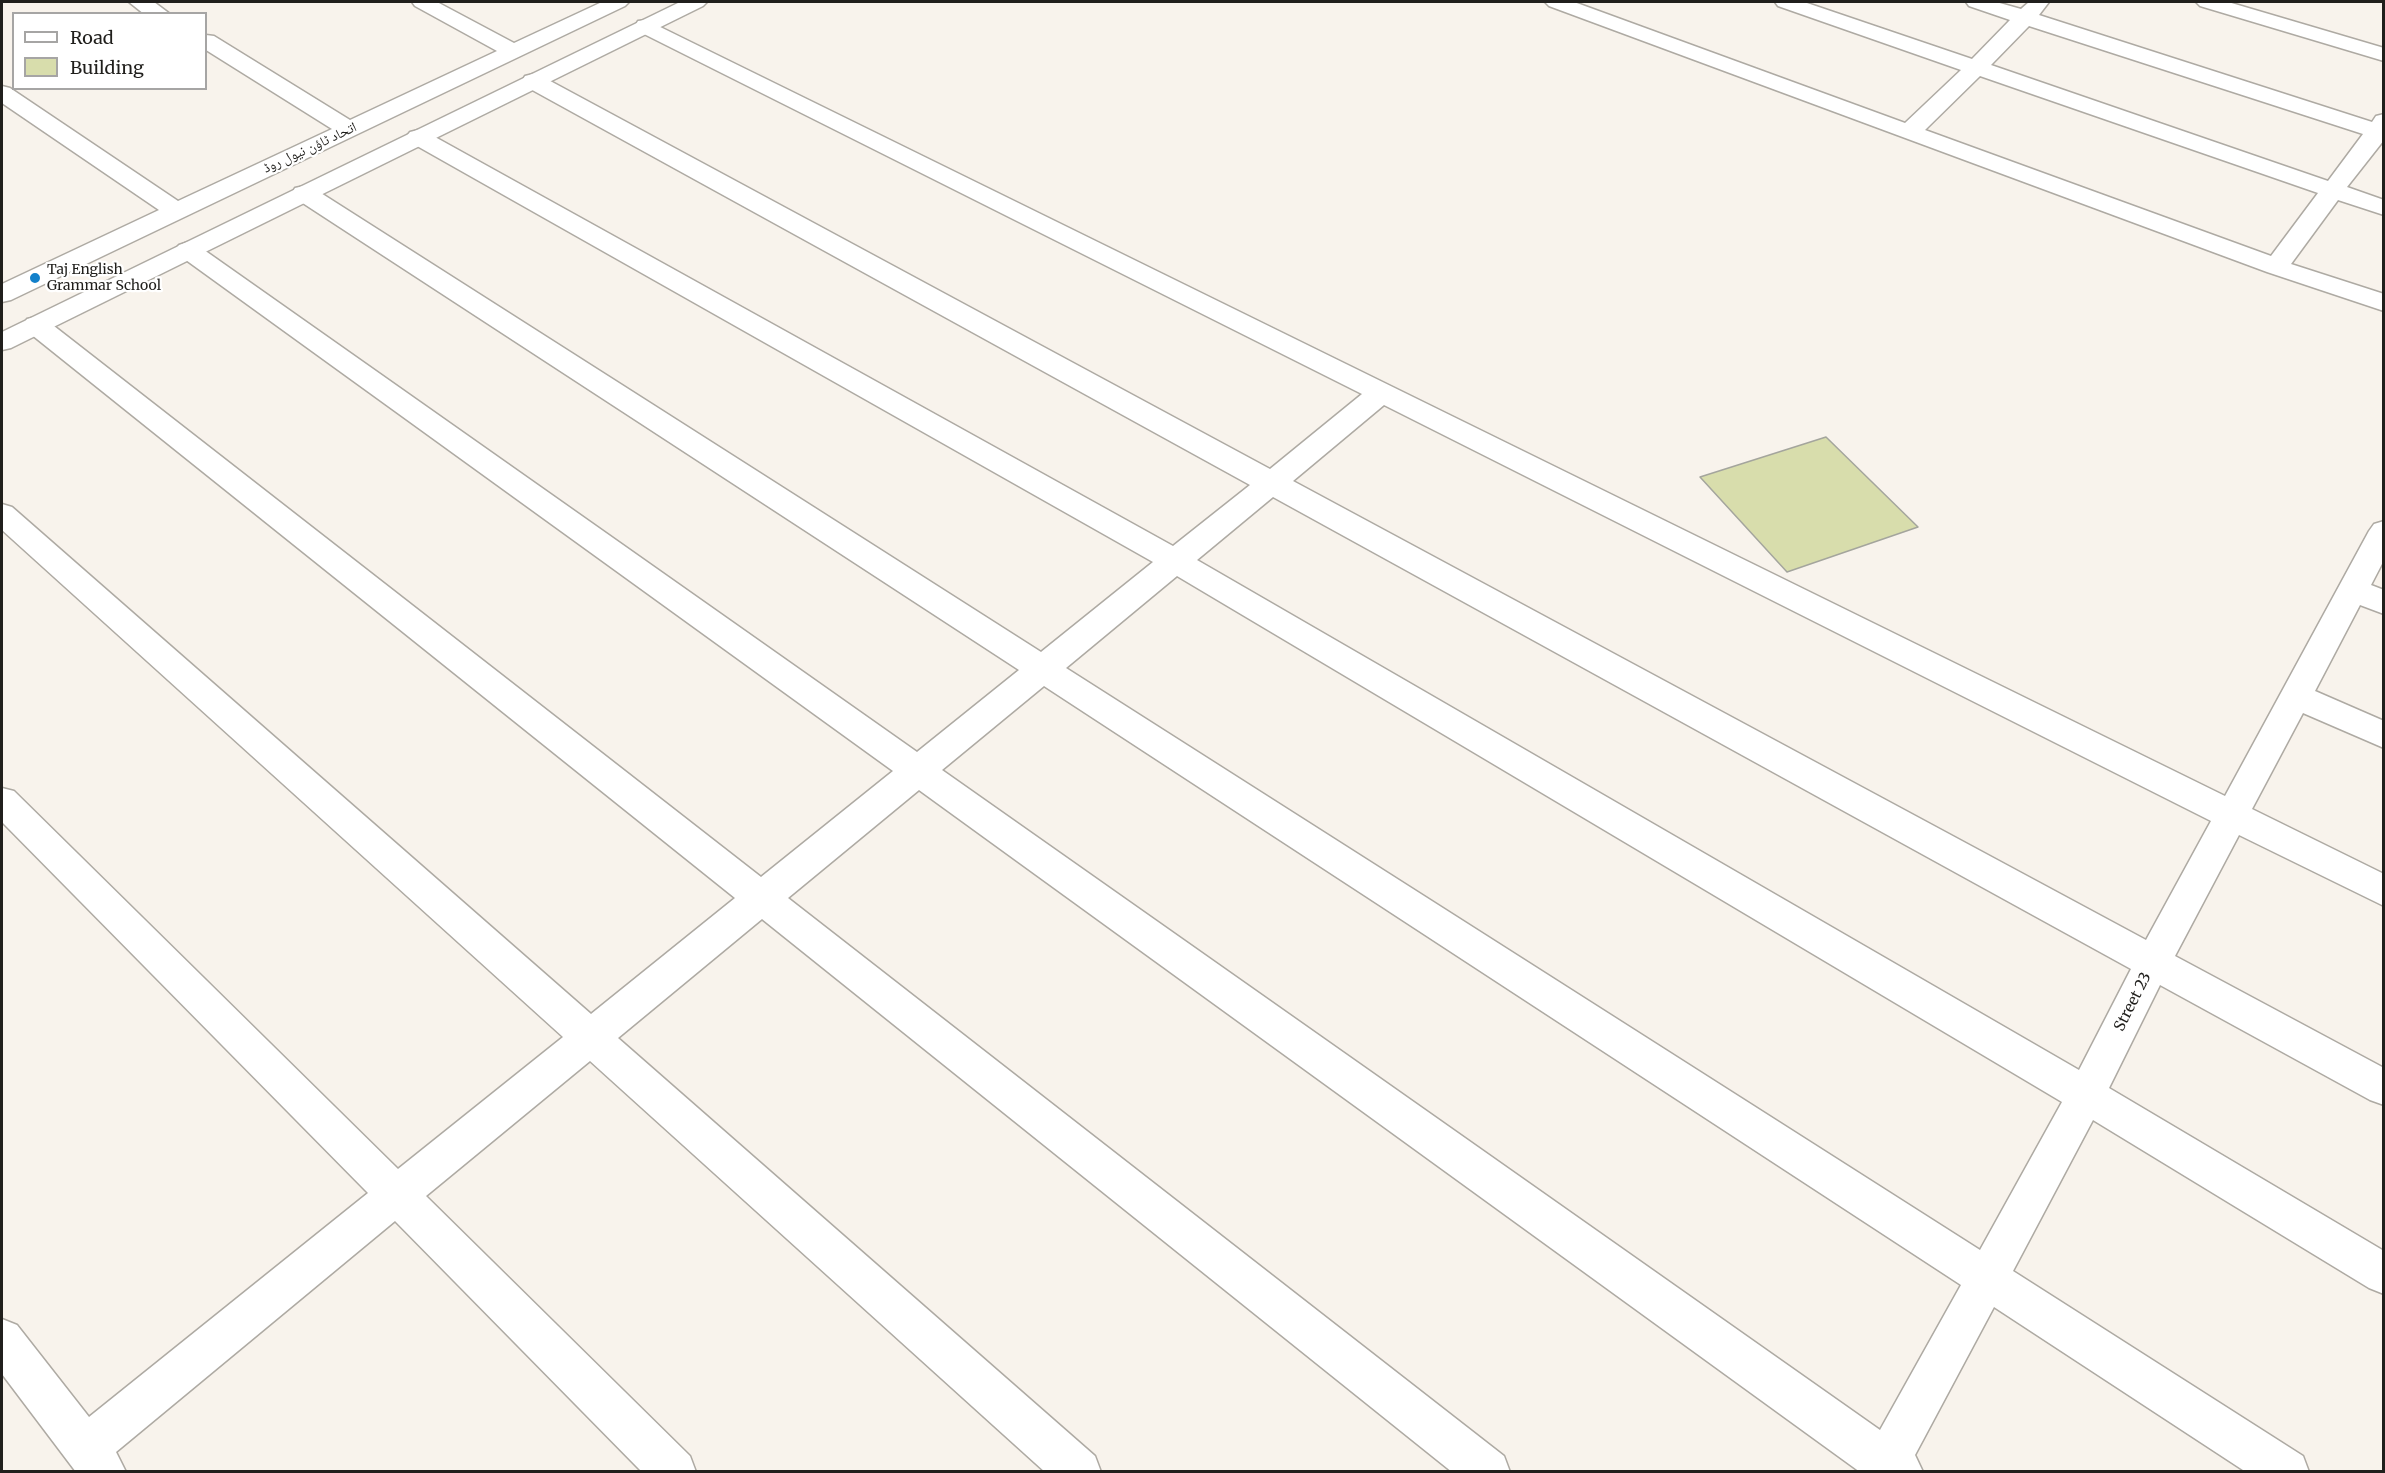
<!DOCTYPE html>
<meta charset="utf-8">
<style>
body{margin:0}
#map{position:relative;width:2385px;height:1473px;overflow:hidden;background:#f8f3ec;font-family:Merriweather,serif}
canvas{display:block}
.frame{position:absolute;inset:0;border:3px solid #201f1c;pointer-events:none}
.legend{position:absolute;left:12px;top:12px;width:195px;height:78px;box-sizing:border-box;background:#fff;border:2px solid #a6a5a4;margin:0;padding:8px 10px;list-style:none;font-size:18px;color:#201f1c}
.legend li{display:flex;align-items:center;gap:12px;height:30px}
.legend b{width:30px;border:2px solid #a6a5a4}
</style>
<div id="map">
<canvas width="2385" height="1473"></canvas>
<div class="frame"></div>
<ul class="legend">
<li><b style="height:8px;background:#fff"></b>Road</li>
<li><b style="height:16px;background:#d8ddac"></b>Building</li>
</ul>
</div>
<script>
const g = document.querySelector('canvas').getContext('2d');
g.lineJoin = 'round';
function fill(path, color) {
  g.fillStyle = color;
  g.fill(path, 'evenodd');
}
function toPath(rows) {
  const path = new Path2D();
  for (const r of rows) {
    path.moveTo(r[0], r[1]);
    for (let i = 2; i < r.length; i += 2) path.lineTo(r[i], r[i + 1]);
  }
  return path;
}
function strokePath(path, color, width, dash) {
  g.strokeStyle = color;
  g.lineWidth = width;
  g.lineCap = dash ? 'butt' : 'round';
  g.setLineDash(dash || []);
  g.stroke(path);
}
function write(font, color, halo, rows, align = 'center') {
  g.font = font + ' Merriweather,"Noto Naskh Arabic",serif';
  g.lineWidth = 4.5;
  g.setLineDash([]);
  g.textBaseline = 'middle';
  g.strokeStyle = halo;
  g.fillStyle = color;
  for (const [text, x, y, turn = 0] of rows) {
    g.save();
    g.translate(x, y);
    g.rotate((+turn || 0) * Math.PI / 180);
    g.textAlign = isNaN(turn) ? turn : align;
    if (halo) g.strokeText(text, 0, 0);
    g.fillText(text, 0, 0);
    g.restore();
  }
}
const building = toPath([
 [1826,437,1918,527,1787,572,1700,477,1826,437]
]);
fill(building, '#d8ddac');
strokePath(building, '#a4a59d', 1.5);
const street = toPath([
 [129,2,154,2,170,14,144,14,129,2],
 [412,2,437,2,514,43,602,2,629,2,625,6,11,300,2,302,2,284,159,210,2,103,2,86,10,88,178,201,332,129,206,50,206,35,214,36,350,120,497,51,415,6,412,2],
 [1545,2,1574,2,1905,123,1961,70,1778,6,1775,2,1804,2,1972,59,2010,20,1969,6,1966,2,1996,2,2021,9,2029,2,2049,2,2039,15,2372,122,2376,116,2384,114,2384,140,2347,187,2384,200,2384,215,2338,200,2291,264,2384,294,2384,311,2267,272,1549,6,1545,2],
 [2029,26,2363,134,2328,181,1991,65,2029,26],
 [1980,76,2318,193,2271,256,1925,130,1980,76],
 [2196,2,2228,2,2384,48,2384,61,2200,6,2196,2],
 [646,20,2225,796,2369,531,2374,524,2384,521,2384,560,2371,585,2384,590,2384,614,2360,605,2315,691,2384,721,2384,748,2303,713,2252,809,2384,874,2384,906,2239,835,2175,956,2384,1068,2384,1105,2370,1100,2160,985,2109,1088,2384,1251,2384,1294,2369,1288,2093,1120,2013,1271,2303,1456,2309,1472,2246,1472,1994,1307,1915,1455,1923,1472,1860,1472,919,790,788,898,1504,1456,1510,1472,1452,1472,762,919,618,1038,1095,1456,1101,1472,1045,1472,590,1061,426,1196,690,1456,696,1472,642,1472,395,1221,116,1452,126,1472,76,1472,2,1374,2,1319,17,1325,89,1417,368,1193,2,822,2,788,14,791,398,1169,563,1037,2,530,2,504,12,507,591,1014,735,898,27,331,23,325,27,319,36,317,45,319,761,877,893,771,179,255,175,250,179,245,188,242,197,245,917,752,1019,670,295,198,292,193,295,188,304,186,313,188,1041,652,1153,562,410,142,406,137,410,132,418,130,426,132,1173,546,1250,485,525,86,522,81,525,76,533,74,541,76,1270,469,1362,394,638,31,635,26,638,21,646,20],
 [1384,405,2211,821,2146,940,1293,481,1384,405],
 [1273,497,2131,969,2079,1070,1197,560,1273,497],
 [1177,576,2062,1102,1980,1250,1066,668,1177,576],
 [1044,686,1961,1285,1880,1430,942,770,1044,686]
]);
const secondary = toPath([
 [680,2,707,2,703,6,11,348,2,350,2,332,680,2]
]);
strokePath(street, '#aeaaa3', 3);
strokePath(secondary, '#aeaaa3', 3);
fill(street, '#fff');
fill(secondary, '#fff');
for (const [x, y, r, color] of [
 [35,278,6,"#1380ca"]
]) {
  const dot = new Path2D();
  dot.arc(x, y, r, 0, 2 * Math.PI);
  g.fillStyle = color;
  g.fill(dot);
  strokePath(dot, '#fff', 2);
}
write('14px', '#201f1c', '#fff', [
 ["اتحاد ٹاؤن نیول روڈ",310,148,-25]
]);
write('14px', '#201f1c', '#fff', [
 ["Taj English",47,270],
 ["Grammar School",47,286]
], 'left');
write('15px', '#201f1c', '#fff', [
 ["Street 23",2133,1002,-63]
]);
</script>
